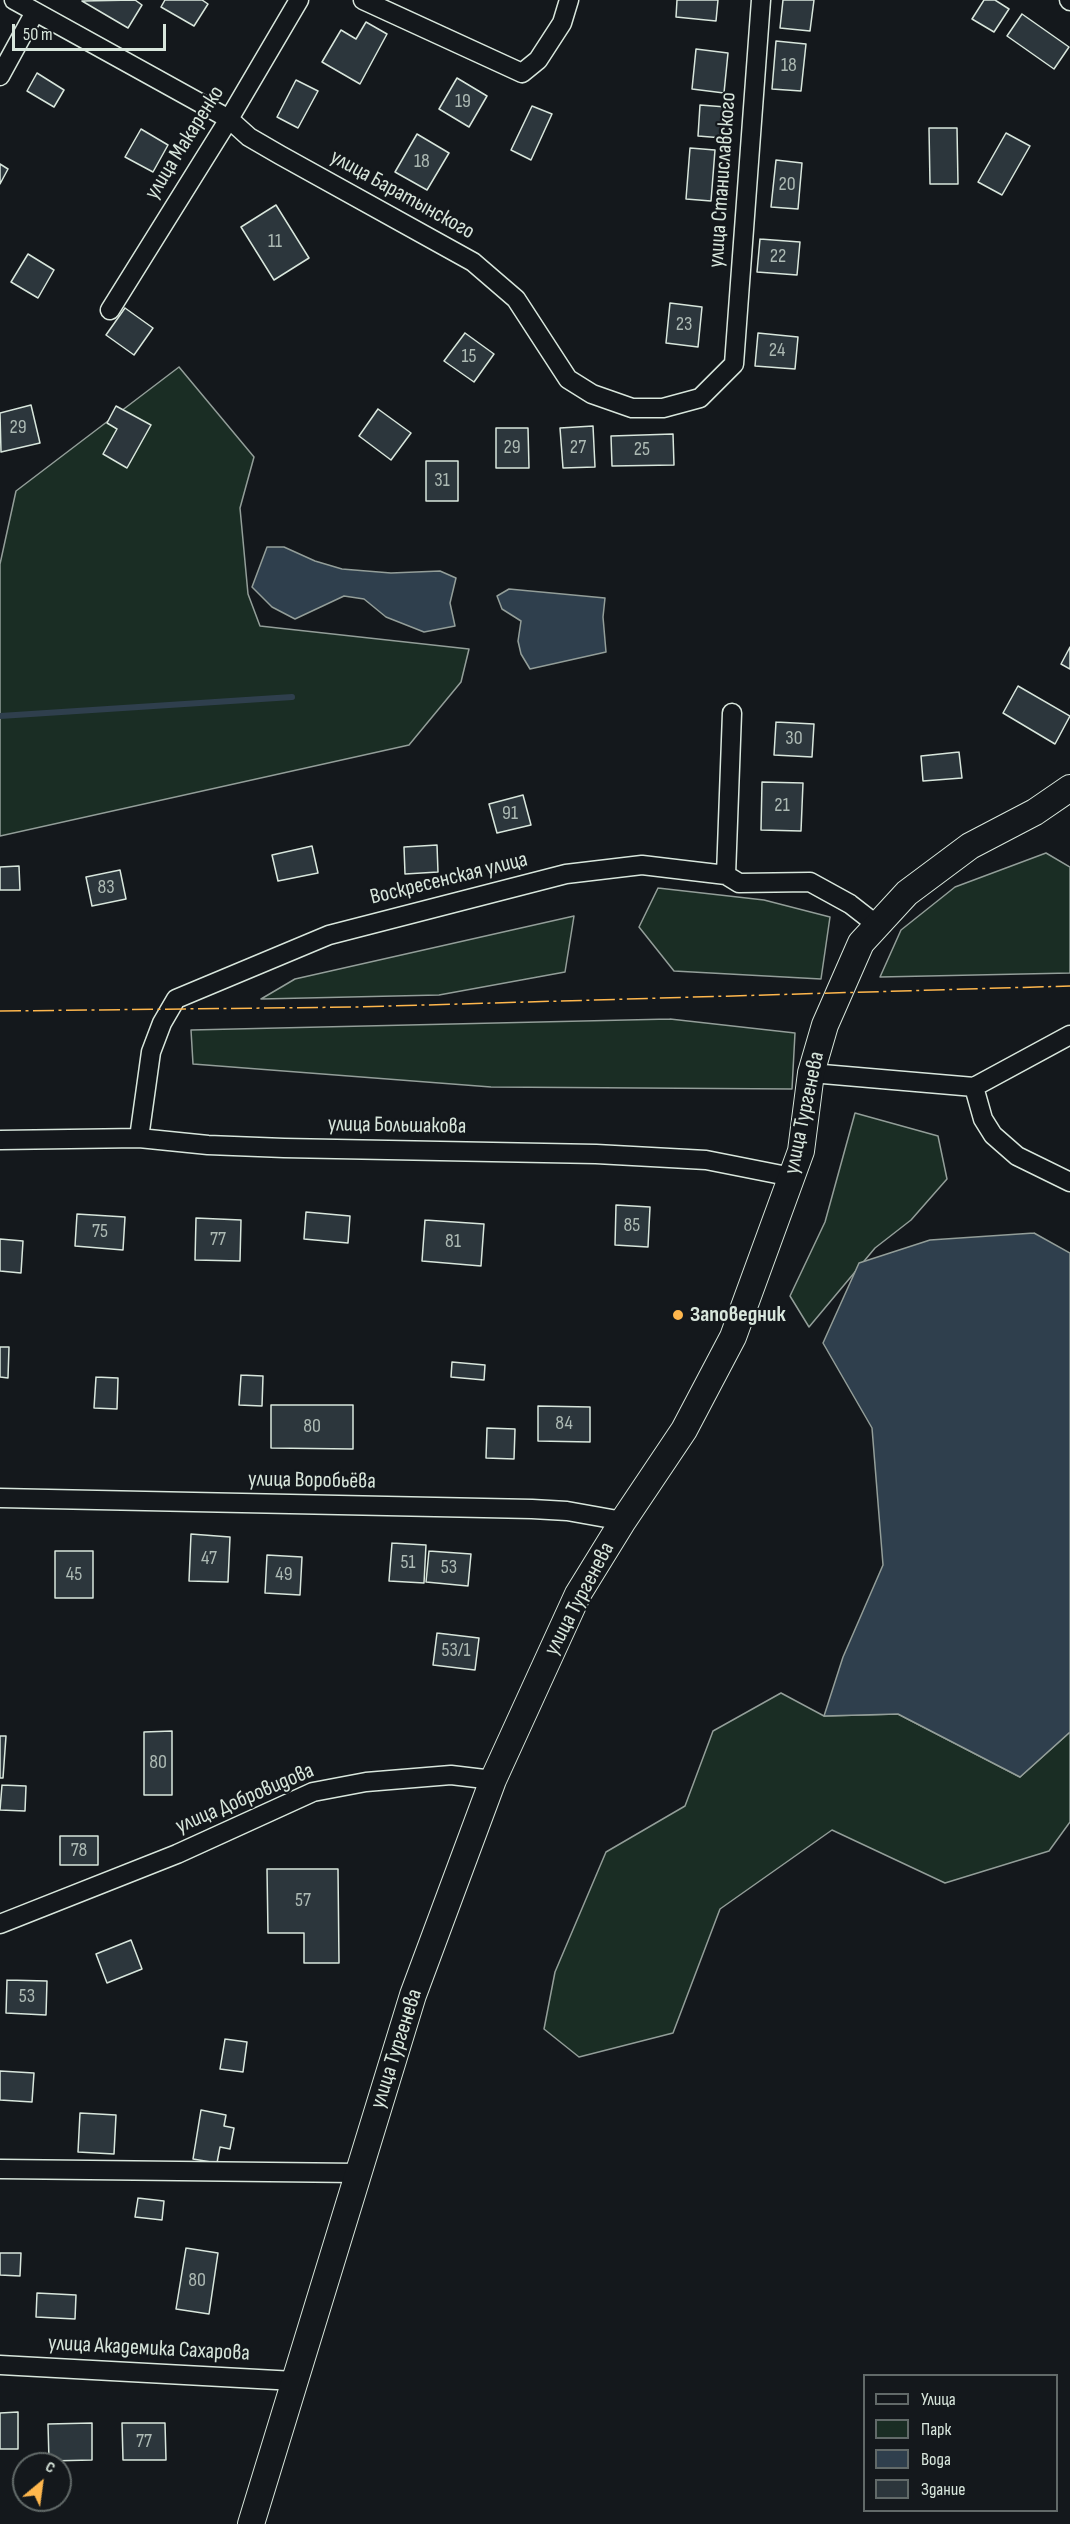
<!DOCTYPE html>
<meta charset="utf-8">
<style>
body{margin:0}
#map{position:relative;width:1070px;height:2524px;overflow:hidden;background:#14181c;font-family:"Sofia Sans Condensed",sans-serif}
canvas{display:block}
.legend{position:absolute;left:863px;top:2374px;width:195px;height:138px;box-sizing:border-box;background:#14181c;border:2px solid #626a69;margin:0;padding:8px 10px;list-style:none;font-size:18px;color:#d8e6dc}
.legend li{display:flex;align-items:center;gap:12px;height:30px}
.legend b{width:30px;border:2px solid #626a69}
.north{position:absolute;left:12px;top:2452px;width:60px;height:60px;box-sizing:border-box;background:#14181c;border:2px solid #626a69;border-radius:50%;rotate:29deg;font-size:16px;font-weight:700;line-height:24px;text-align:center;color:#d8e6dc}
.north::after{content:'';display:block;margin:auto;width:21px;height:27px;background:#ffb74d;clip-path:polygon(50% 0,100% 100%,50% 72%,0 100%)}
.scale{position:absolute;left:12px;top:24px;width:154px;height:27px;box-sizing:border-box;border:3px solid #d8e6dc;border-top:0;padding-left:8px;font-size:18px;line-height:21px;white-space:nowrap;color:#d8e6dc;-webkit-text-stroke:4px #14181c;paint-order:stroke}
</style>
<div id="map">
<canvas width="1070" height="2524"></canvas>
<ul class="legend">
<li><b style="height:8px;background:#14181c"></b>Улица</li>
<li><b style="height:16px;background:#1a2d24"></b>Парк</li>
<li><b style="height:16px;background:#2f3f4d"></b>Вода</li>
<li><b style="height:16px;background:#2c363c"></b>Здание</li>
</ul>
<div class="north">С</div>
<div class="scale">50 m</div>
</div>
<script>
const g = document.querySelector('canvas').getContext('2d');
g.lineJoin = 'round';
function fill(path, color) {
  g.fillStyle = color;
  g.fill(path, 'evenodd');
}
function toPath(rows) {
  const path = new Path2D();
  for (const r of rows) {
    path.moveTo(r[0], r[1]);
    for (let i = 2; i < r.length; i += 2) path.lineTo(r[i], r[i + 1]);
  }
  return path;
}
function strokePath(path, color, width, dash) {
  g.strokeStyle = color;
  g.lineWidth = width;
  g.lineCap = dash ? 'butt' : 'round';
  g.setLineDash(dash || []);
  g.stroke(path);
}
function write(font, color, halo, rows, align = 'center') {
  g.font = font + ' "Sofia Sans Condensed",sans-serif';
  g.lineWidth = 4.5;
  g.setLineDash([]);
  g.textBaseline = 'middle';
  g.strokeStyle = halo;
  g.fillStyle = color;
  for (const [text, x, y, turn = 0] of rows) {
    g.save();
    g.translate(x, y);
    g.rotate((+turn || 0) * Math.PI / 180);
    g.textAlign = isNaN(turn) ? turn : align;
    if (halo) g.strokeText(text, 0, 0);
    g.fillText(text, 0, 0);
    g.restore();
  }
}
const green = toPath([
 [179,367,254,457,240,508,248,594,260,626,469,649,461,682,409,745,0,836,0,564,16,491,179,367],
 [1046,853,1070,867,1070,973,880,977,901,930,955,887,1046,853],
 [658,888,764,900,830,917,821,979,674,971,639,927,658,888],
 [574,916,565,972,439,995,261,999,295,979,574,916],
 [670,1019,795,1033,792,1089,491,1087,193,1064,191,1030,670,1019],
 [855,1113,938,1136,947,1179,911,1220,875,1248,809,1327,790,1296,825,1222,855,1113],
 [781,1693,824,1716,898,1714,1020,1777,1070,1732,1070,1822,1049,1851,945,1883,832,1830,720,1909,673,2033,579,2057,544,2029,555,1972,606,1852,685,1806,713,1731,781,1693]
]);
fill(green, '#1a2d24');
strokePath(green, '#939e99', 1.5);
const water = toPath([
 [267,547,284,547,315,561,342,569,391,573,440,571,456,578,450,603,455,626,424,632,386,617,364,599,344,596,295,619,272,607,252,587,267,547],
 [509,589,605,598,603,617,606,652,530,669,521,654,518,641,521,621,502,609,497,596,509,589],
 [1034,1233,1070,1253,1070,1732,1020,1777,898,1714,824,1716,843,1657,883,1565,872,1428,823,1343,859,1263,930,1240,1034,1233]
]);
fill(water, '#2f3f4d');
strokePath(water, '#939e99', 1.5);
strokePath(toPath([
 [0,716,292,697]
]), '#2f3f4d', 6);
const building = toPath([
 [135,0,142,5,128,28,82,1,135,0],
 [165,0,202,0,208,4,194,26,161,7,165,0],
 [677,0,718,0,716,21,676,17,677,0],
 [783,0,814,0,810,31,780,28,783,0],
 [984,0,995,0,1009,9,994,32,972,19,984,0],
 [1022,14,1069,47,1054,69,1007,36,1022,14],
 [366,22,387,34,360,84,322,62,341,30,356,39,366,22],
 [776,41,806,44,801,91,772,89,776,41],
 [696,49,728,53,724,93,692,89,696,49],
 [37,73,64,90,54,107,27,91,37,73],
 [457,78,487,96,469,127,439,109,457,78],
 [296,80,318,91,298,128,277,117,296,80],
 [700,105,726,107,723,138,698,136,700,105],
 [532,106,552,114,531,160,511,150,532,106],
 [929,128,957,128,958,184,930,184,929,128],
 [141,129,168,145,153,172,125,157,141,129],
 [1006,133,1030,146,1002,195,978,182,1006,133],
 [417,134,449,153,427,190,395,172,417,134],
 [690,148,715,150,711,201,686,199,690,148],
 [776,160,802,163,798,209,771,207,776,160],
 [0,164,8,169,0,184,0,164],
 [276,205,309,258,274,280,241,227,276,205],
 [760,239,800,242,797,275,757,272,760,239],
 [28,254,54,270,38,298,11,282,28,254],
 [670,303,702,307,698,347,666,343,670,303],
 [125,308,153,328,134,355,106,335,125,308],
 [465,333,494,354,474,382,444,361,465,333],
 [758,333,798,337,795,369,755,366,758,333],
 [31,405,40,443,1,452,0,413,31,405],
 [116,406,151,425,127,468,103,454,117,429,107,423,116,406],
 [378,409,411,433,391,460,359,436,378,409],
 [593,426,595,467,563,468,560,428,593,426],
 [496,428,528,428,529,468,496,468,496,428],
 [673,434,674,465,612,466,611,436,673,434],
 [426,461,458,461,458,501,426,501,426,461],
 [1070,647,1070,669,1061,664,1070,647],
 [1018,686,1070,716,1055,744,1003,713,1018,686],
 [776,722,814,724,812,757,774,755,776,722],
 [959,752,962,778,923,781,921,756,959,752],
 [762,782,803,783,801,831,761,830,762,782],
 [523,795,531,825,497,833,489,804,523,795],
 [437,845,438,872,405,874,404,847,437,845],
 [312,846,318,873,278,881,272,855,312,846],
 [19,866,20,890,0,890,0,867,19,866],
 [120,870,126,899,92,906,86,877,120,870],
 [616,1205,650,1207,648,1247,615,1245,616,1205],
 [306,1212,350,1216,348,1243,304,1239,306,1212],
 [77,1214,125,1217,123,1250,75,1246,77,1214],
 [196,1218,241,1220,240,1261,195,1260,196,1218],
 [425,1220,484,1224,481,1266,422,1261,425,1220],
 [0,1239,23,1241,21,1273,0,1271,0,1239],
 [0,1347,9,1347,8,1378,0,1377,0,1347],
 [452,1362,485,1365,484,1380,451,1377,452,1362],
 [241,1375,263,1376,262,1406,239,1405,241,1375],
 [96,1377,118,1378,117,1409,94,1408,96,1377],
 [271,1405,353,1405,353,1449,271,1448,271,1405],
 [538,1406,590,1407,590,1442,538,1441,538,1406],
 [487,1428,515,1429,514,1459,486,1458,487,1428],
 [191,1534,230,1537,228,1582,189,1581,191,1534],
 [392,1543,426,1545,424,1583,389,1581,392,1543],
 [55,1551,93,1551,93,1598,55,1598,55,1551],
 [429,1551,471,1554,468,1586,426,1582,429,1551],
 [267,1555,302,1557,300,1595,265,1593,267,1555],
 [437,1633,479,1638,475,1670,433,1665,437,1633],
 [172,1731,172,1795,144,1795,144,1732,172,1731],
 [0,1736,6,1736,3,1778,0,1778,0,1736],
 [2,1785,26,1786,25,1811,0,1810,2,1785],
 [60,1836,98,1836,98,1865,60,1865,60,1836],
 [267,1869,338,1869,339,1963,304,1963,304,1933,268,1933,267,1869],
 [131,1940,142,1969,107,1983,96,1954,131,1940],
 [7,1980,47,1981,46,2015,6,2013,7,1980],
 [225,2039,247,2042,243,2072,220,2069,225,2039],
 [0,2071,34,2073,32,2102,0,2100,0,2071],
 [201,2110,226,2115,224,2126,234,2128,230,2149,220,2147,217,2163,193,2159,201,2110],
 [80,2113,116,2115,114,2154,78,2152,80,2113],
 [138,2198,164,2201,162,2220,135,2217,138,2198],
 [186,2248,218,2253,209,2314,176,2309,186,2248],
 [0,2253,21,2253,20,2276,0,2275,0,2253],
 [37,2293,76,2295,75,2319,36,2317,37,2293],
 [18,2412,18,2449,0,2449,0,2413,18,2412],
 [92,2423,92,2460,49,2461,48,2424,92,2423],
 [122,2423,165,2423,166,2460,123,2460,122,2423]
]);
fill(building, '#2c363c');
strokePath(building, '#d8e6dc', 1.5);
const street = toPath([
 [14,0,229,119,249,137,280,155,473,262,516,299,568,379,592,394,632,408,663,408,700,398,734,364,761,0],
 [363,0,522,73,538,60,562,23,569,0],
 [1069,0,1070,1],
 [0,76,35,12],
 [110,310,229,119,299,0],
 [726,875,732,713],
 [811,1073,974,1087,1070,1035],
 [974,1087,983,1119,993,1135,1017,1156,1070,1182],
 [139,1138,151,1052,162,1023,176,999,329,935,566,874,642,865,726,875,739,883,810,882,850,904,877,925],
 [0,1140,139,1138,208,1145,284,1148,596,1154,706,1160,792,1177],
 [0,1498,532,1509,567,1511,623,1521],
 [0,1924,177,1854,313,1792,366,1782,451,1775,493,1780],
 [0,2169,358,2173],
 [0,2365,295,2381]
]);
const secondary = toPath([
 [251,2524,413,1995,493,1780,578,1594,623,1521,684,1430,733,1337,801,1151,811,1073,825,1025,861,943,907,893,970,846,1035,812,1070,788]
]);
strokePath(street, '#d8e6dc', 21);
strokePath(secondary, '#d8e6dc', 28);
strokePath(street, '#14181c', 18);
strokePath(secondary, '#14181c', 26);
strokePath(toPath([
 [0,1011,357,1007,1070,986]
]), '#ffb74d', 1.5, [21, 4.5, 3, 4.5]);
for (const [x, y, r, color] of [
 [678,1315,6,"#ffb74d"]
]) {
  const dot = new Path2D();
  dot.arc(x, y, r, 0, 2 * Math.PI);
  g.fillStyle = color;
  g.fill(dot);
  strokePath(dot, '#14181c', 2);
}
write('20px', '#adbab4', null, [
 ["18",789,66],
 ["19",463,102],
 ["18",422,162],
 ["20",787,185],
 ["11",275,242],
 ["22",778,257],
 ["23",684,325],
 ["24",777,351],
 ["15",469,357],
 ["29",18,428],
 ["29",512,448],
 ["27",578,448],
 ["25",642,450],
 ["31",442,481],
 ["30",794,739],
 ["21",782,806],
 ["91",510,814],
 ["83",106,888],
 ["85",632,1226],
 ["75",100,1232],
 ["77",218,1240],
 ["81",453,1242],
 ["84",564,1424],
 ["80",312,1427],
 ["47",209,1559],
 ["51",408,1563],
 ["53",449,1568],
 ["45",74,1575],
 ["49",284,1575],
 ["53/1",456,1651],
 ["80",158,1763],
 ["78",79,1851],
 ["57",303,1901],
 ["53",27,1997],
 ["80",197,2281],
 ["77",144,2442]
]);
write('22px', '#d8e6dc', '#14181c', [
 ["улица Макаренко",185,143,-58],
 ["улица Станиславского",723,180,-86],
 ["улица Баратынского",402,195,29],
 ["Воскресенская улица",449,879,-14],
 ["улица Тургенева",805,1113,-78],
 ["улица Большакова",397,1126,1],
 ["улица Воробьёва",312,1481,1],
 ["улица Тургенева",580,1599,-62],
 ["улица Добровидова",245,1799,-23],
 ["улица Тургенева",397,2049,-72],
 ["улица Академика Сахарова",149,2349,3]
]);
write('bold 22px', '#d8e6dc', '#14181c', [
 ["Заповедник",690,1315]
], 'left');
</script>
